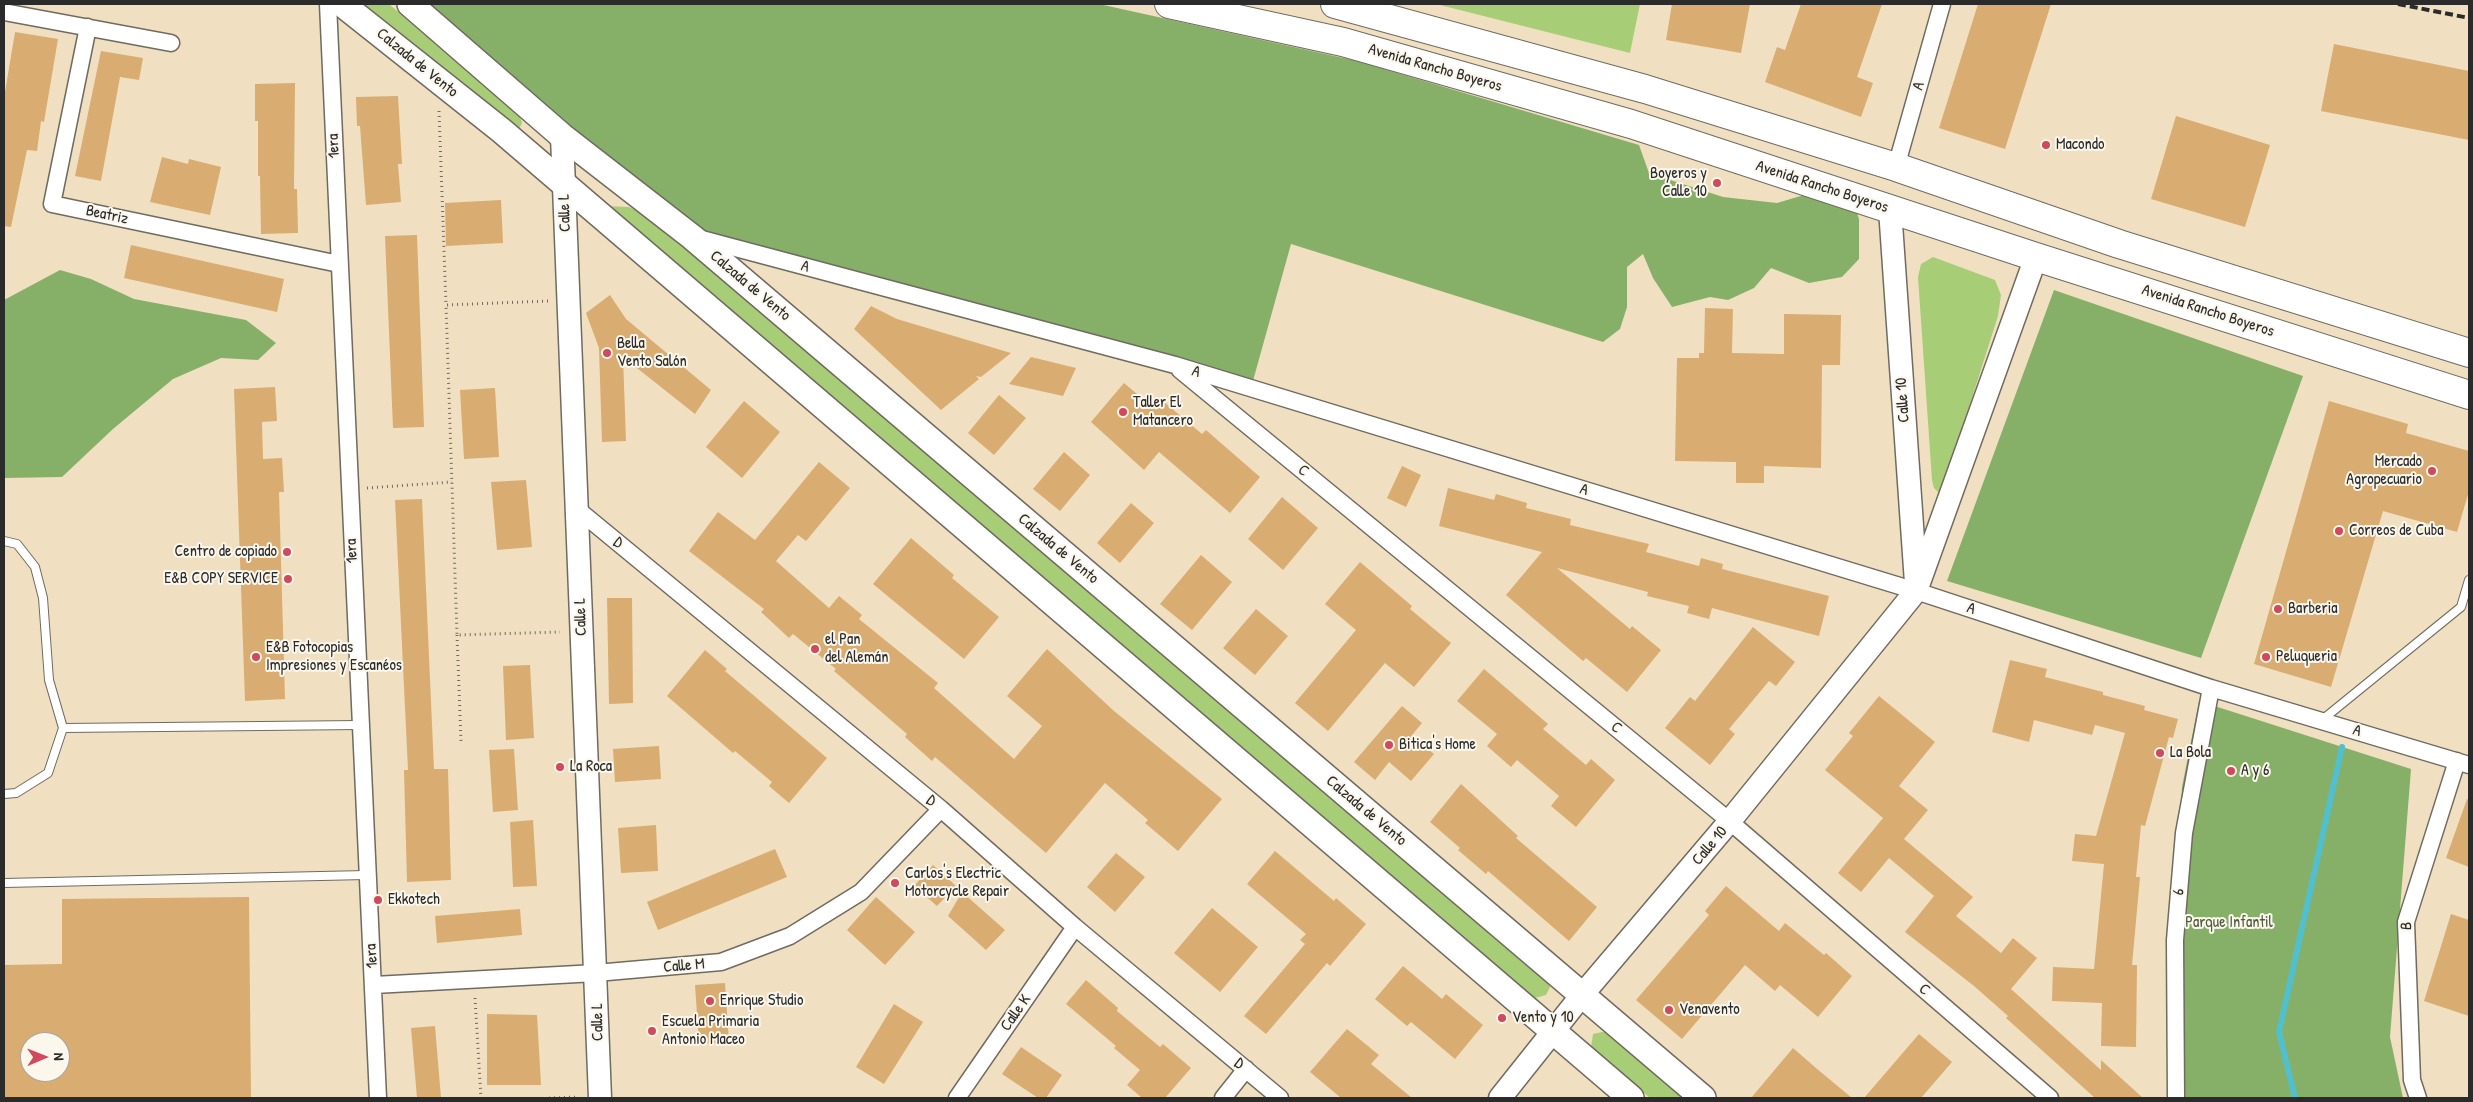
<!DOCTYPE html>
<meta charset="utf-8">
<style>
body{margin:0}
#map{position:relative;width:2473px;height:1102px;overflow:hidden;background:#f0e0c1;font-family:"Patrick Hand",sans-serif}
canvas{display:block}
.frame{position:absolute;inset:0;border:5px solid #2b2b2b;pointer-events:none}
.north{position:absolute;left:20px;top:1032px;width:50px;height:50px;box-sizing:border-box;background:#fbf7ec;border:1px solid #a8a59f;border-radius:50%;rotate:89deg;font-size:14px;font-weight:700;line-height:20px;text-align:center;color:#2b2b2b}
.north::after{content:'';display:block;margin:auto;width:18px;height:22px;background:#d1495b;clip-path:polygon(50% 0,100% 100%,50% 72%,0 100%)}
</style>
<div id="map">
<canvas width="2473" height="1102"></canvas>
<div class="frame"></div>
<div class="north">N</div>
</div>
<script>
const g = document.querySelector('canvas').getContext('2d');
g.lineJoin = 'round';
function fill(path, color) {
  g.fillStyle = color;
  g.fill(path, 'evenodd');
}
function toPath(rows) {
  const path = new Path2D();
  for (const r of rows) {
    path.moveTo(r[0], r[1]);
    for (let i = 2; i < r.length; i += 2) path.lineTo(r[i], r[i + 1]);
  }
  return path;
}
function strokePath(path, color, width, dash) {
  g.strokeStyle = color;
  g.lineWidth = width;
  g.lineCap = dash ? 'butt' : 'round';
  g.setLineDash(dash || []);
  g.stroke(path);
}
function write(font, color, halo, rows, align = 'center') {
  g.font = font + ' "Patrick Hand",sans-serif';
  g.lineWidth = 4;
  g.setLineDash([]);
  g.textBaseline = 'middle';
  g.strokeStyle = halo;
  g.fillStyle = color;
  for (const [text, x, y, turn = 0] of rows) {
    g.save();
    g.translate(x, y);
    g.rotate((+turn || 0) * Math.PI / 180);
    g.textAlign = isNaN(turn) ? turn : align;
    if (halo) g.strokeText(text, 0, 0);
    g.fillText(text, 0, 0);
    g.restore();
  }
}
fill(toPath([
 [356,4,389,4,520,116,522,123,519,129,514,132],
 [1436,4,1640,4,1630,53],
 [603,206,629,207,649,217,1547,979,1550,987,1546,995,1535,998,1064,609],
 [1933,257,1995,280,2001,295,1998,316,1944,486,1938,492,1934,488,1932,480,1918,277,1921,264],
 [1607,1031,1688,1098,1650,1098,1591,1047,1593,1034]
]), '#a8cd77');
fill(toPath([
 [410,4,1099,4,1357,61,1639,145,1649,173,1723,197,1777,203,1804,195,1856,209,1859,219,1859,259,1842,277,1809,283,1771,268,1754,288,1728,300,1710,297,1672,307,1653,278,1643,254,1627,267,1627,307,1620,329,1603,342,1291,244,1251,388,692,237],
 [60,270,91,279,134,299,246,320,276,343,258,360,221,358,173,379,113,429,62,477,4,478,4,300],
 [2054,290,2303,376,2201,658,1947,581],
 [2199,701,2411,769,2390,1037,2403,1098,2176,1098,2169,1032,2182,787]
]), '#86b068');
strokePath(toPath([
 [2295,1098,2279,1032,2342,747]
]), '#52bfcd', 6);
fill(toPath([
 [1672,4,1750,4,1741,53,1666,40],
 [1801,4,1882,4,1857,77,1873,83,1861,117,1765,82,1777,47,1785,50],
 [1978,4,2051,4,2005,149,1939,128],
 [15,32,58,39,44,122,41,121,37,151,27,150,11,227,4,226,4,98],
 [2334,44,2469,71,2469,140,2321,111],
 [101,51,143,58,139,80,120,77,101,181,75,176],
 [295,83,294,189,297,189,298,233,261,234,260,176,258,176,258,121,255,121,255,84],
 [398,96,402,164,398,164,401,202,366,205,360,126,357,126,356,97],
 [2176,116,2270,145,2245,227,2151,199],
 [162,157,188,164,189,159,221,167,210,215,150,202],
 [501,200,503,243,446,246,445,203],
 [417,235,424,427,393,428,385,236],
 [131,245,284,279,277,312,124,278],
 [610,295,626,319,711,390,695,414,623,357,626,441,602,442,599,348,586,313],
 [871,306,897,319,1011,353,981,377,976,376,979,379,941,410,854,329],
 [1705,308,1733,309,1732,353,1784,354,1784,314,1841,315,1840,365,1822,365,1821,468,1764,466,1764,483,1736,483,1736,462,1675,461,1677,358,1699,358,1699,353,1704,353],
 [1031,357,1076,368,1063,396,1009,384],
 [1124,383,1156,410,1163,401,1202,434,1206,430,1260,477,1230,513,1159,452,1144,470,1091,422],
 [275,387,277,421,262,422,263,459,282,458,284,492,279,492,285,699,245,701,234,389],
 [495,388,499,457,464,459,460,390],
 [999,395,1026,418,994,455,968,433],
 [744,401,780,432,742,478,706,447],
 [2329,401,2408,424,2406,433,2469,451,2469,491,2457,532,2383,511,2331,687,2254,664],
 [1064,452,1090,475,1060,511,1033,489],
 [819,462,850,488,806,541,798,535,776,561,829,608,839,596,862,615,859,619,938,683,934,688,1014,759,1042,726,1007,696,1047,649,1114,711,1222,799,1178,851,1145,823,1148,820,1105,783,1046,853,935,757,932,761,905,737,907,734,834,671,836,669,793,634,789,638,761,612,764,609,689,551,718,512,755,540],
 [1402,466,1421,475,1406,507,1387,498],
 [526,480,532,547,497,550,491,482],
 [1448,488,1494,500,1496,494,1527,503,1526,508,1571,519,1570,525,1649,544,1646,552,1699,566,1701,558,1723,564,1722,569,1829,596,1819,636,1712,608,1709,619,1687,613,1689,606,1647,596,1648,592,1557,568,1630,629,1632,626,1661,650,1627,692,1586,658,1583,661,1506,595,1542,552,1439,526],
 [1282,497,1318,528,1283,570,1248,539],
 [422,499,434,769,448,769,451,880,407,882,404,770,408,770,395,500],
 [1131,503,1154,523,1120,563,1097,543],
 [911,538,954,575,952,578,999,617,964,659,873,584],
 [1201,555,1232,582,1192,630,1160,604],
 [1360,562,1412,606,1410,609,1451,643,1414,687,1385,663,1328,731,1295,703,1356,630,1325,604],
 [607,598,632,598,633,703,609,704],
 [1256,609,1288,636,1255,675,1223,648],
 [1753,627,1795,662,1776,686,1769,681,1729,729,1735,734,1710,765,1665,728,1690,697,1695,701],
 [705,650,727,669,725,671,827,758,789,803,769,786,772,782,735,751,733,753,667,696],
 [2010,660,2047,669,2045,677,2103,692,2103,695,2145,706,2144,710,2178,719,2173,738,2169,737,2145,826,2141,825,2136,877,2140,877,2132,965,2137,965,2136,1047,2101,1046,2102,1003,2052,1001,2053,967,2094,969,2104,864,2072,861,2075,834,2096,836,2125,733,2095,725,2092,735,2034,720,2029,742,1992,732],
 [530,665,534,738,506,740,503,666],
 [1484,669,1548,724,1543,729,1586,765,1591,759,1615,780,1576,827,1551,806,1559,796,1517,760,1511,767,1487,746,1497,734,1457,701],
 [1879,696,1935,742,1899,786,1928,810,1904,839,1973,897,1956,916,2001,953,2013,938,2037,958,2011,989,2101,1070,2101,1060,2143,1098,2095,1098,2006,1018,2008,1016,1974,986,1905,932,1934,896,1889,858,1861,892,1838,873,1883,818,1825,770,1853,736,1849,733],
 [1402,706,1422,723,1412,735,1434,754,1411,781,1389,762,1375,780,1354,762],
 [659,746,661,779,615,782,613,749],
 [514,749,518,810,493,812,489,750],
 [1461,784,1518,836,1516,838,1597,907,1569,941,1488,871,1486,874,1458,850,1460,848,1430,822],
 [2467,799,2469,800,2469,867,2446,858],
 [533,820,537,886,513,887,510,822],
 [656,825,658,871,621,873,618,828],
 [775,849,787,877,658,930,647,902],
 [1275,851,1334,901,1336,898,1366,924,1330,966,1327,963,1266,1034,1244,1016,1305,944,1300,940,1306,934,1247,884],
 [1116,853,1145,877,1115,912,1087,887],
 [933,865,956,886,937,906,914,886],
 [1726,886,1779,931,1785,923,1824,955,1826,953,1852,976,1818,1017,1780,985,1775,991,1745,965,1682,1039,1636,1000,1709,915,1705,911],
 [962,892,1005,930,986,950,948,916],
 [249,897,251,1098,4,1097,4,965,62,964,62,899],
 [30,1042,60,1042,60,1072,30,1072],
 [876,897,915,932,885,965,847,930],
 [1212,908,1258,947,1220,992,1174,953],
 [520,909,522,935,437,943,435,916],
 [2451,914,2469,920,2469,1016,2424,1001],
 [1403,966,1442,999,1446,994,1483,1025,1455,1059,1411,1022,1407,1026,1375,999],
 [1086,980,1118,1008,1117,1011,1160,1047,1163,1044,1191,1068,1165,1098,1142,1098,1127,1085,1140,1070,1114,1048,1116,1046,1066,1004],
 [725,983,729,1042,699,1044,695,985],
 [894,1004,923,1022,884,1084,856,1067],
 [487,1014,537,1015,541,1085,487,1085],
 [435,1026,441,1098,417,1098,411,1028],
 [1347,1029,1379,1055,1371,1064,1412,1098,1341,1098,1310,1072],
 [1919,1034,1952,1062,1921,1098,1864,1098],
 [1021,1047,1062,1075,1046,1098,1038,1098,1002,1074],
 [1793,1048,1816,1068,1852,1098,1751,1098]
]), '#d9ac71');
const lane = toPath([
 [4,541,17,544,35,567,43,598,49,680,63,728,48,773,16,793,4,794],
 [2322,720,2461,607,2469,580],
 [63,728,360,725],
 [4,883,366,875]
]);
const street = toPath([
 [328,4,378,1098],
 [4,12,171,43],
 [88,27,52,204,339,264],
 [1896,167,1942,4],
 [698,238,1175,365,1916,591,2211,688,2469,765],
 [1180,370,1727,819,2050,1098],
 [577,509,941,809,1075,927,1280,1098],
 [374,985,596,973,721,962,790,936,861,892,941,809],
 [957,1098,1075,927],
 [1223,1098,1246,1069],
 [2176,1098,2175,940,2184,833,2211,688],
 [2418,1098,2412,1080,2406,922,2457,761]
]);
const secondary = toPath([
 [562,136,600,1098],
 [1890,209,1916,583],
 [1500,1098,1582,995,1729,822,1916,591,2036,257]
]);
const primary = toPath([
 [342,4,502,131,1631,1098],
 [410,4,562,136,692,237,1703,1098]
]);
const highway = toPath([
 [1169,4,1343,42,1631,124,2036,257,2469,395],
 [1335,4,1645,89,1896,167,2119,244,2469,353]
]);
strokePath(lane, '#706a60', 10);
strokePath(street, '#706a60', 19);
strokePath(secondary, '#706a60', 25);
strokePath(primary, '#706a60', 28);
strokePath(highway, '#706a60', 30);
strokePath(toPath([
 [439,111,446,305],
 [548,301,446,305,457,635,560,632],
 [367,488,452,482],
 [457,635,461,741],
 [475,998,481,1098],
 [549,1098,579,1097]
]), '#706a60', 3, [1, 4]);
strokePath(lane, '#fff', 8);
strokePath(street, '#fff', 16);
strokePath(secondary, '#fff', 22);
strokePath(primary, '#fff', 25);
strokePath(highway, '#fff', 28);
strokePath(toPath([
 [2398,4,2469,18]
]), '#2b2b2b', 4, [8, 4]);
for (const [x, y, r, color] of [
 [2046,145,5,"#d1495b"],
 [1717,183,5,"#d1495b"],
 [607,353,5,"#d1495b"],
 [1123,412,5,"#d1495b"],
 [2432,471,5,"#d1495b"],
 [2339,531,5,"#d1495b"],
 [287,552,5,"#d1495b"],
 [288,579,5,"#d1495b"],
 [2278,609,5,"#d1495b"],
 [815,649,5,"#d1495b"],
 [256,657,5,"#d1495b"],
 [2266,657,5,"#d1495b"],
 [1389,745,5,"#d1495b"],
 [2160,753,5,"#d1495b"],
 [560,767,5,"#d1495b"],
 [2231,771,5,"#d1495b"],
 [895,883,5,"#d1495b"],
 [378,900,5,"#d1495b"],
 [710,1001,5,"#d1495b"],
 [1669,1010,5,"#d1495b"],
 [1502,1018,5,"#d1495b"],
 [652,1031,5,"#d1495b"]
]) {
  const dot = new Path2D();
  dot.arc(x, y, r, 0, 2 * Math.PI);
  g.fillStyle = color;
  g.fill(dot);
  strokePath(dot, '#fbf7ec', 2);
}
write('16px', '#2b2b2b', '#fbf7ec', [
 ["Calzada de Vento",417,63,39],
 ["Avenida Rancho Boyeros",1435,68,16],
 ["A",1919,86,-74],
 ["1era",334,146,-93],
 ["Avenida Rancho Boyeros",1822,187,18],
 ["Calle L",565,213,-92],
 ["Beatriz",107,215,12],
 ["A",805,267,15],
 ["Calzada de Vento",750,286,40],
 ["Avenida Rancho Boyeros",2208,311,18],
 ["A",1196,372,17],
 ["Calle 10",1903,400,-94],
 ["C",1303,471,39],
 ["A",1584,490,17],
 ["D",618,543,39],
 ["Calzada de Vento",1058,549,40],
 ["1era",352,551,-93],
 ["A",1971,609,18],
 ["Calle L",581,617,-92],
 ["C",1616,728,39],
 ["A",2357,731,17],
 ["D",931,801,39],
 ["Calzada de Vento",1366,811,40],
 ["Calle 10",1710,846,-50],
 ["6",2179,892,-85],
 ["B",2407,926,-86],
 ["1era",372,956,-94],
 ["Calle M",684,966,-5],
 ["C",1924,990,41],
 ["Calle K",1016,1013,-55],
 ["Calle L",598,1022,-91],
 ["D",1239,1064,40]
]);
write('16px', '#2b2b2b', '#fbf7ec', [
 ["Macondo",2056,145],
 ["Boyeros y",1707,174,"right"],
 ["Calle 10",1707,192,"right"],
 ["Bella",617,344],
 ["Vento Salón",617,362],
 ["Taller El",1133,403],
 ["Matancero",1133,421],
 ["Mercado",2422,462,"right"],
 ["Agropecuario",2422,480,"right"],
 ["Correos de Cuba",2349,531],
 ["Centro de copiado",277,552,"right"],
 ["E&B COPY SERVICE",278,579,"right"],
 ["Barberia",2288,609],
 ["el Pan",825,640],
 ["del Alemán",825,658],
 ["E&B Fotocopias",266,648],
 ["Impresiones y Escanéos",266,666],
 ["Peluqueria",2276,657],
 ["Bitica's Home",1399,745],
 ["La Bola",2170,753],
 ["La Roca",570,767],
 ["A y 6",2241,771],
 ["Carlos's Electric",905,874],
 ["Motorcycle Repair",905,892],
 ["Ekkotech",388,900],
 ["Enrique Studio",720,1001],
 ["Venavento",1679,1010],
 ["Vento y 10",1512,1018],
 ["Escuela Primaria",662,1022],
 ["Antonio Maceo",662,1040]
], 'left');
write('16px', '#505c42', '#fbf7ec', [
 ["Parque Infantil",2229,923]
]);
</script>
